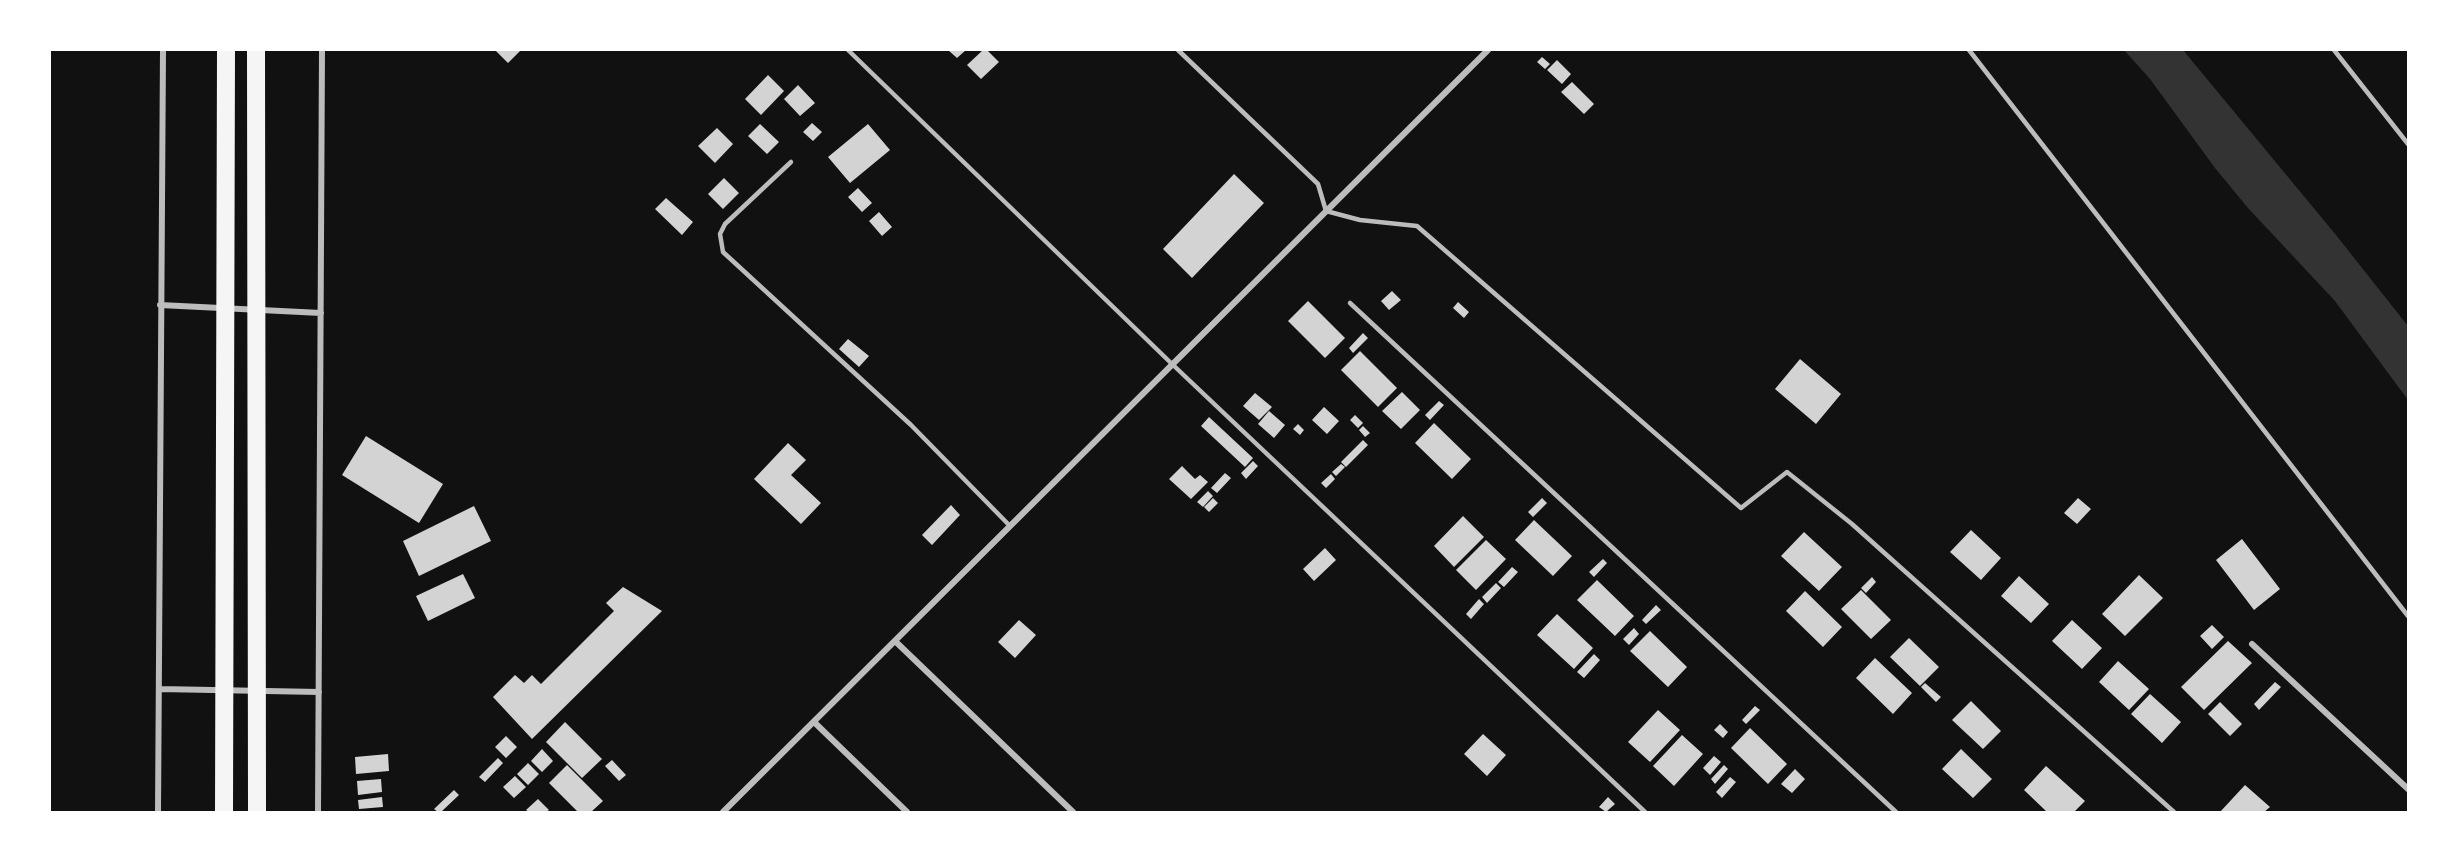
<!DOCTYPE html>
<style>
body{margin:0}
#map{position:relative;width:2458px;height:862px;overflow:hidden;background:#111;font-family:Barlow,sans-serif}
canvas{display:block}
.frame{position:absolute;inset:0;border:51px solid #fff;pointer-events:none}
</style>
<div id="map">
<canvas width="2458" height="862"></canvas>
<div class="frame"></div>
</div>
<script>
const g = document.querySelector('canvas').getContext('2d');
g.lineJoin = 'round';
function fill(path, color) {
  g.fillStyle = color;
  g.fill(path, 'evenodd');
}
function toPath(rows) {
  const path = new Path2D();
  for (const r of rows) {
    path.moveTo(r[0], r[1]);
    for (let i = 2; i < r.length; i += 2) path.lineTo(r[i], r[i + 1]);
  }
  return path;
}
function strokePath(path, color, width, dash) {
  g.strokeStyle = color;
  g.lineWidth = width;
  g.lineCap = dash ? 'butt' : 'round';
  g.setLineDash(dash || []);
  g.stroke(path);
}
fill(toPath([
 [2124,50,2183,50,2336,235,2408,326,2408,400,2335,301,2248,208,2215,168,2150,79]
]), '#333');
fill(toPath([
 [495,50,521,50,508,63],
 [948,50,966,50,957,58],
 [983,50,987,50,999,62,981,79,967,65],
 [1542,57,1550,64,1545,69,1537,62],
 [1557,60,1571,74,1562,84,1547,70],
 [768,75,784,91,761,115,745,99],
 [1572,82,1594,104,1584,114,1561,92],
 [798,85,815,103,800,116,784,99],
 [812,123,822,132,813,141,803,132],
 [760,124,779,142,767,154,748,136],
 [868,124,890,150,850,183,828,157],
 [717,128,733,144,715,163,698,146],
 [1234,174,1264,203,1192,278,1163,249],
 [724,178,739,193,723,209,708,194],
 [858,188,872,203,862,212,848,197],
 [666,198,693,222,682,235,655,209],
 [879,212,892,227,882,236,869,221],
 [1392,291,1401,300,1389,310,1381,301],
 [1308,301,1345,338,1325,358,1288,321],
 [1458,302,1469,312,1464,318,1453,308],
 [1363,333,1368,338,1353,353,1349,348],
 [848,339,869,356,859,367,839,349],
 [1360,351,1397,388,1378,407,1341,370],
 [1800,359,1841,394,1816,424,1775,389],
 [1402,392,1420,410,1401,429,1382,411],
 [1255,393,1272,407,1259,420,1243,406],
 [1439,401,1444,405,1430,420,1425,415],
 [1324,407,1339,421,1327,434,1312,420],
 [1269,411,1285,425,1274,438,1258,424],
 [1355,415,1363,423,1358,428,1350,420],
 [1209,417,1253,458,1245,467,1201,426],
 [1434,423,1471,459,1452,479,1415,443],
 [1298,424,1304,430,1300,435,1293,429],
 [1363,426,1370,433,1365,437,1359,430],
 [366,436,443,484,419,523,342,475],
 [1363,440,1368,445,1346,467,1341,462],
 [788,443,806,460,791,475,821,503,801,524,754,479],
 [1253,461,1258,466,1246,479,1241,473],
 [1341,464,1345,467,1336,476,1332,472],
 [1182,466,1195,479,1200,475,1208,482,1191,499,1169,479],
 [1225,473,1231,478,1217,493,1211,488],
 [1331,474,1335,479,1326,488,1321,483],
 [1208,491,1213,496,1203,507,1197,502],
 [1213,498,1218,503,1209,512,1204,507],
 [1542,498,1547,503,1533,517,1528,512],
 [2078,498,2091,509,2077,524,2064,513],
 [951,505,960,515,932,545,922,535],
 [474,506,491,541,419,576,403,541],
 [1463,516,1484,537,1454,567,1434,546],
 [1534,520,1572,556,1553,576,1515,540],
 [1971,530,2001,558,1981,580,1950,552],
 [1804,532,1842,567,1819,591,1781,556],
 [2242,539,2280,589,2254,610,2216,560],
 [1486,540,1506,559,1476,590,1456,570],
 [1325,548,1336,560,1314,581,1303,569],
 [1603,559,1607,563,1594,577,1589,572],
 [1512,567,1518,572,1504,587,1498,582],
 [463,574,475,598,428,621,416,596],
 [2139,575,2163,598,2125,636,2102,614],
 [2019,576,2049,604,2031,623,2001,596],
 [1872,577,1876,582,1866,593,1861,588],
 [1597,580,1634,616,1615,636,1577,600],
 [1496,583,1501,588,1487,603,1482,597],
 [623,587,662,611,532,739,493,697,515,675,524,683,532,675,541,684,614,611,606,603],
 [1861,590,1891,620,1871,639,1841,609],
 [1805,591,1842,627,1823,647,1786,611],
 [1479,599,1484,604,1471,619,1466,614],
 [1656,605,1661,610,1646,624,1642,620],
 [1557,614,1593,648,1574,669,1537,635],
 [1019,620,1036,635,1015,658,998,642],
 [2072,620,2102,648,2082,669,2052,641],
 [2212,625,2224,637,2212,649,2200,636],
 [1634,628,1639,634,1629,645,1623,639],
 [1650,631,1687,667,1668,687,1630,651],
 [1909,638,1939,667,1920,686,1890,657],
 [2228,641,2252,663,2204,710,2181,687],
 [1594,654,1600,660,1584,678,1577,672],
 [1875,658,1912,693,1893,714,1856,678],
 [2118,661,2149,689,2129,710,2099,682],
 [2275,682,2281,687,2259,710,2254,704],
 [1925,683,1941,697,1936,702,1921,687],
 [2150,694,2181,722,2162,743,2131,714],
 [1971,701,2001,731,1983,749,1952,720],
 [2220,702,2242,724,2230,736,2208,714],
 [1755,706,1760,710,1746,724,1742,720],
 [1658,710,1680,730,1650,762,1628,742],
 [565,722,602,759,582,778,546,742],
 [1720,724,1728,732,1723,738,1714,730],
 [1750,728,1787,764,1768,784,1731,748],
 [1483,734,1506,755,1487,776,1464,754],
 [1682,735,1703,754,1674,786,1653,766],
 [506,736,517,747,506,758,495,747],
 [542,749,553,761,542,772,531,761],
 [1961,749,1992,779,1973,798,1942,769],
 [388,754,389,771,356,774,355,757],
 [1714,756,1721,762,1710,775,1703,768],
 [498,758,503,763,485,782,479,777],
 [612,760,626,775,619,781,605,766],
 [528,763,539,774,528,785,517,774],
 [567,765,603,801,591,812,578,812,549,783],
 [1724,765,1728,769,1715,784,1711,779],
 [2046,766,2085,801,2074,812,2047,812,2024,790],
 [1795,769,1805,779,1792,793,1781,784],
 [515,776,526,787,514,798,503,787],
 [1730,777,1736,782,1722,798,1716,792],
 [381,779,382,792,358,795,357,781],
 [2245,785,2270,807,2264,812,2220,812],
 [454,790,459,795,441,812,438,812,434,809],
 [382,797,383,807,359,809,358,800],
 [1608,797,1615,804,1606,812,1599,807],
 [538,799,549,810,546,812,529,812,526,810]
]), '#d3d3d3');
strokePath(toPath([
 [848,50,1172,364,1645,812],
 [1178,50,1318,184,1326,211,1360,220,1417,226,1741,508,1787,472,1852,524,2174,812],
 [1969,50,2408,616],
 [2334,50,2408,144],
 [791,162,725,224,720,234,723,252,911,425,1010,526],
 [1350,303,1896,812]
]), '#bcbcbc', 4.5);
strokePath(toPath([
 [160,305,321,313],
 [895,641,1073,812],
 [2252,644,2408,789],
 [159,689,319,692],
 [814,722,907,812],
 [158,812,163,50],
 [318,812,322,50],
 [723,812,1488,50]
]), '#bcbcbc', 6);
strokePath(toPath([
 [256,50,257,812],
 [224,812,226,50]
]), '#f5f5f5', 18);
</script>
